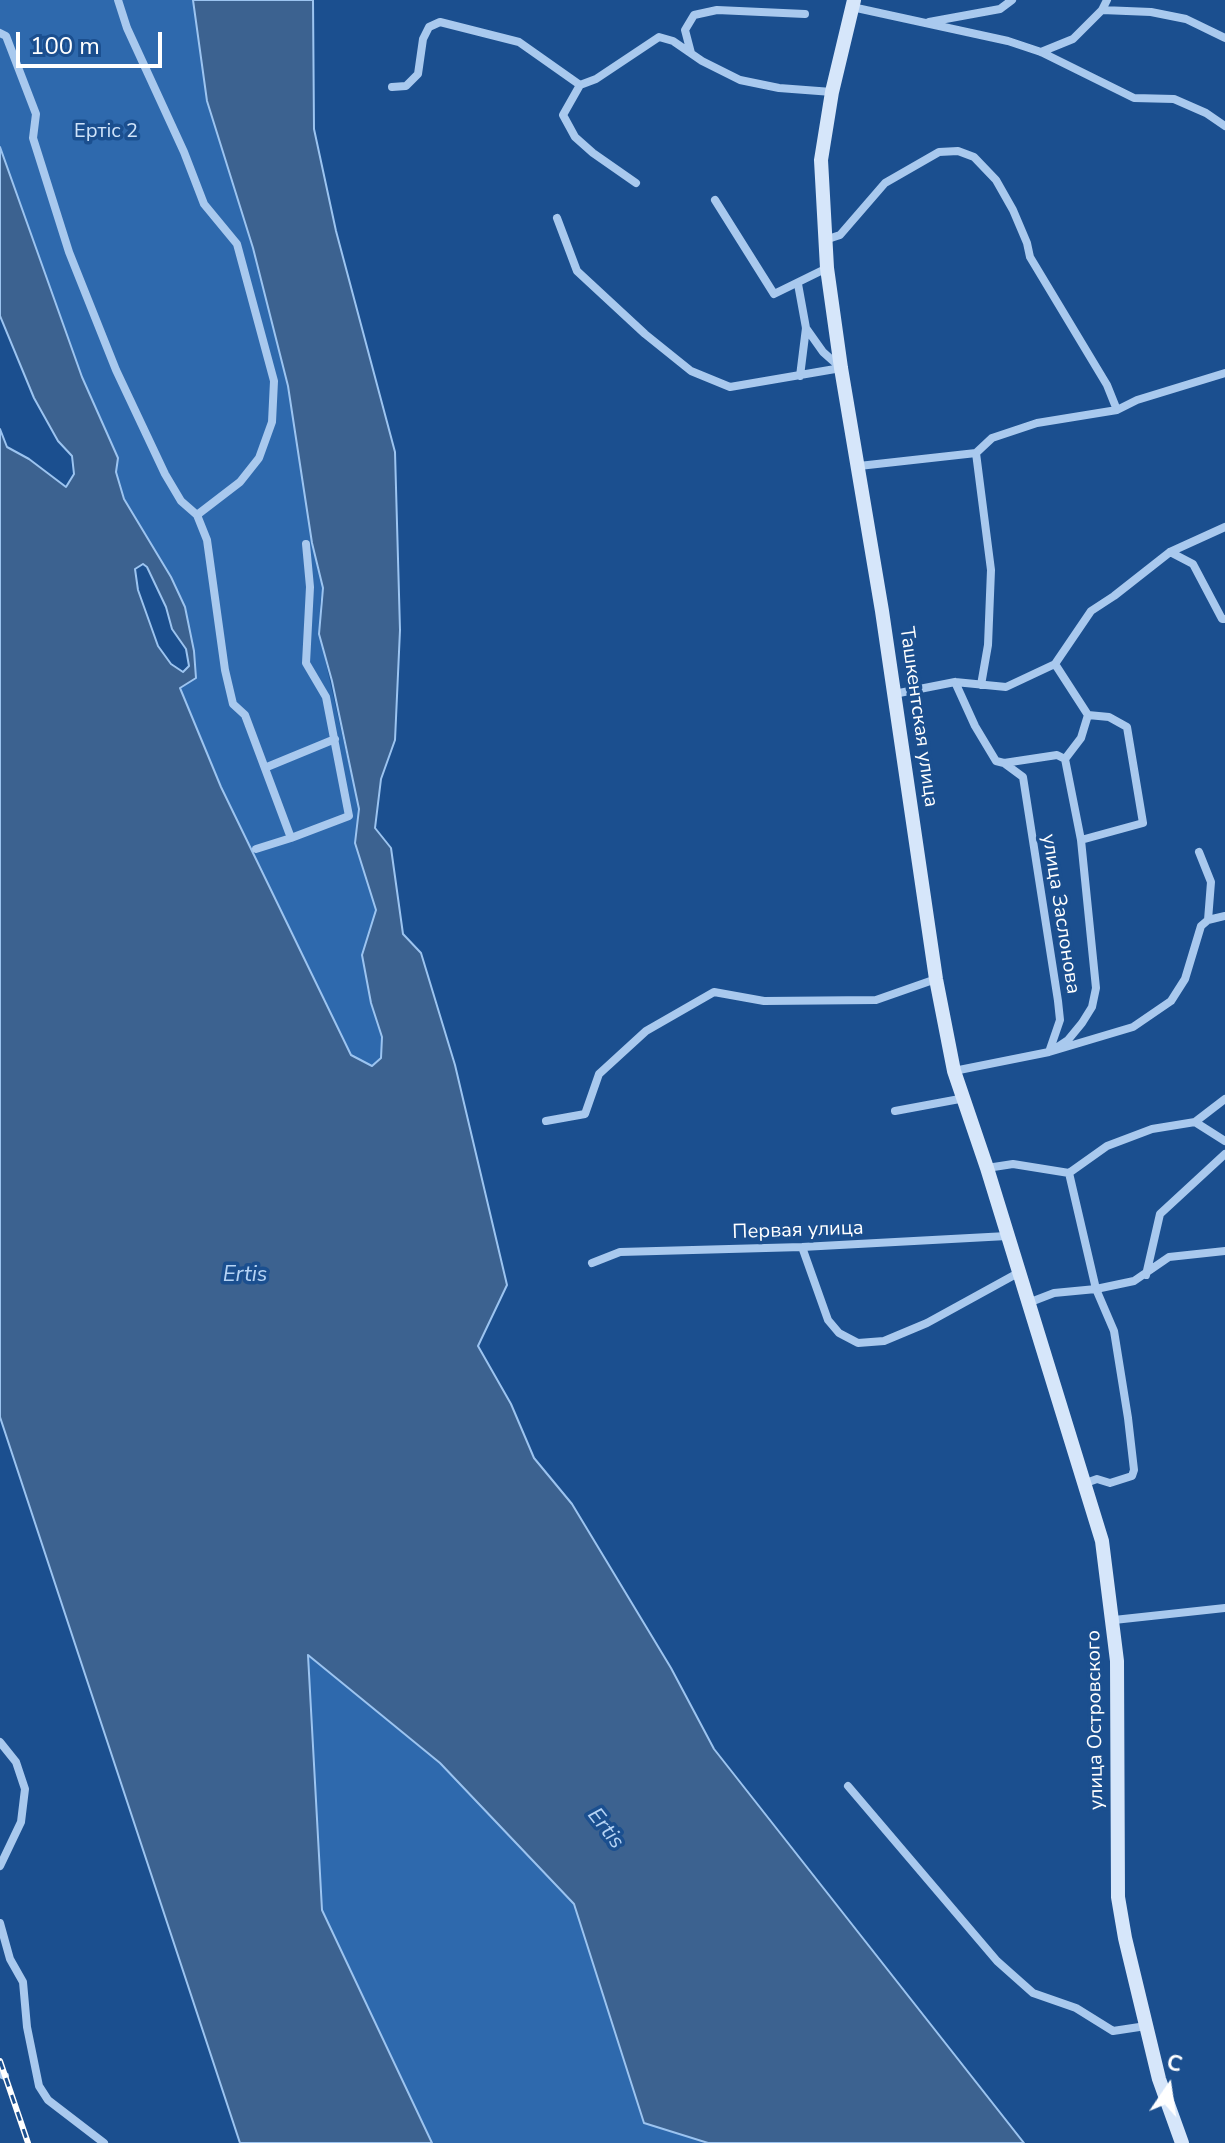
<!DOCTYPE html>
<meta charset="utf-8">
<style>
body{margin:0}
#map{position:relative;width:1225px;height:2143px;overflow:hidden;background:#1b4f8f;font-family:"Nunito Sans",sans-serif}
canvas{display:block}
.north{position:absolute;left:1129px;top:2047px;width:80px;height:80px;-webkit-text-stroke:6px #1b4f8f;paint-order:stroke;rotate:13deg;font-size:22px;font-weight:700;line-height:32px;text-align:center;color:#fff}
.north::after{content:'';display:block;margin:auto;width:28px;height:36px;background:#fff;clip-path:polygon(50% 0,100% 100%,50% 72%,0 100%)}
.scale{position:absolute;left:16px;top:32px;width:146px;height:36px;box-sizing:border-box;border:4px solid #fff;border-top:0;padding-left:10px;font-size:24px;line-height:28px;white-space:nowrap;color:#fff;-webkit-text-stroke:6px #1b4f8f;paint-order:stroke}
</style>
<div id="map">
<canvas width="1225" height="2143"></canvas>
<div class="north">С</div>
<div class="scale">100 m</div>
</div>
<script>
const g = document.querySelector('canvas').getContext('2d');
g.lineJoin = 'round';
function fill(path, color) {
  g.fillStyle = color;
  g.fill(path, 'evenodd');
}
function toPath(rows) {
  const path = new Path2D();
  for (const r of rows) {
    path.moveTo(r[0], r[1]);
    for (let i = 2; i < r.length; i += 2) path.lineTo(r[i], r[i + 1]);
  }
  return path;
}
function strokePath(path, color, width, dash) {
  g.strokeStyle = color;
  g.lineWidth = width;
  g.lineCap = dash ? 'butt' : 'round';
  g.setLineDash(dash || []);
  g.stroke(path);
}
function write(font, color, halo, rows, align = 'center') {
  g.font = font + ' "Nunito Sans",sans-serif';
  g.lineWidth = 7;
  g.setLineDash([]);
  g.textBaseline = 'middle';
  g.strokeStyle = halo;
  g.fillStyle = color;
  for (const [text, x, y, turn = 0] of rows) {
    g.save();
    g.translate(x, y);
    g.rotate((+turn || 0) * Math.PI / 180);
    g.textAlign = isNaN(turn) ? turn : align;
    if (halo) g.strokeText(text, 0, 0);
    g.fillText(text, 0, 0);
    g.restore();
  }
}
fill(toPath([
 [0,0,193,0,207,101,253,248,288,386,312,543,323,588,320,604,325,659,359,809,355,843,376,910,362,955,371,1003,382,1037,381,1059,372,1066,351,1055,221,787,180,687,196,678,194,651,185,607,171,577,124,499,116,472,118,458,82,377,0,147],
 [307,1654,440,1763,574,1904,644,2123,708,2143,432,2143,322,1910]
]), '#2e69ad');
const water = toPath([
 [193,0,313,0,314,129,336,231,395,452,400,630,395,740,381,779,375,828,391,848,403,934,421,953,455,1065,507,1285,478,1346,511,1404,534,1458,572,1504,671,1668,714,1749,1024,2143,708,2143,644,2123,574,1904,440,1763,308,1655,322,1910,432,2143,240,2143,0,1417,0,429,7,447,29,459,66,487,74,474,72,456,58,441,34,398,0,316,0,147,82,377,118,458,116,472,124,499,171,577,185,607,194,651,196,678,180,688,221,787,351,1055,372,1066,381,1058,382,1037,371,1003,362,955,376,910,355,843,359,809,332,681,319,634,323,588,312,543,288,386,253,248,207,101,193,0],
 [143,564,147,567,166,607,172,629,186,649,189,666,183,672,171,664,158,646,138,590,135,569,143,564]
]);
fill(water, '#3c6290');
strokePath(water, '#9cc4f0', 2);
strokePath(toPath([
 [118,0,127,28,184,152,204,204,237,244,274,381,272,422,259,458,240,482,197,515],
 [852,7,1008,41,1041,52,1134,98,1174,99,1206,113,1225,126],
 [1102,10,1151,12,1186,19,1225,38],
 [929,22,1000,9,1012,0],
 [0,33,6,36,36,114,33,138,69,252,116,370,165,474,181,501,197,515,207,540,225,670,233,704,245,715,291,838,256,849],
 [1041,52,1073,39,1102,10,1107,0],
 [691,53,685,30,694,15,717,10,805,14],
 [580,85,563,115,575,137,593,153,636,183],
 [392,87,406,86,418,74,423,39,429,27,440,22,519,42,580,85,596,79,659,37,673,41,702,61,740,80,779,88,832,92],
 [715,200,774,294,827,268],
 [557,218,577,271,645,334,691,371,730,387,841,368],
 [825,240,840,235,885,183,939,152,958,151,974,157,996,180,1013,210,1027,243,1030,257,1107,385,1117,410],
 [798,284,806,328,800,376],
 [806,328,823,352,841,368],
 [976,453,991,570,988,645,981,685],
 [859,466,976,453,992,438,1037,423,1117,410,1137,400,1225,373],
 [1170,552,1193,564,1222,619,1225,619],
 [955,682,975,726,996,761,1004,763,1057,755,1065,759,1081,738,1088,715,1055,664],
 [894,694,955,682,1006,687,1055,664,1091,611,1114,596,1170,552,1225,527],
 [1004,763,1023,777,1058,1001,1060,1020,1049,1052],
 [267,767,335,739],
 [291,838,349,816,326,697,306,663,310,587,306,544],
 [1081,840,1143,823,1127,727,1109,717,1088,715],
 [1199,852,1211,882,1208,920],
 [1056,1048,1068,1040,1082,1023,1092,1007,1096,988,1081,840,1065,759],
 [954,1071,1049,1052,1133,1027,1171,1001,1185,979,1201,926,1208,920,1225,916],
 [895,1111,965,1098],
 [546,1121,585,1114,599,1074,646,1031,714,992,764,1001,876,1000,936,979],
 [1195,1122,1225,1099],
 [987,1168,1013,1164,1069,1173,1107,1146,1152,1129,1195,1122,1225,1141],
 [1069,1173,1096,1289,1114,1331,1128,1418,1134,1470,1132,1476,1110,1483,1097,1479,1083,1484],
 [802,1247,828,1320,839,1333,858,1343,884,1341,927,1323,1018,1273],
 [592,1263,620,1252,802,1247,1007,1236],
 [1146,1275,1160,1214,1225,1154],
 [1028,1303,1054,1293,1096,1289,1134,1281,1169,1257,1225,1251],
 [1114,1620,1225,1608],
 [0,1742,16,1762,25,1789,21,1822,0,1866],
 [848,1786,997,1961,1033,1993,1076,2008,1113,2031,1146,2026],
 [0,1923,10,1959,23,1982,27,2027,39,2086,48,2100,104,2143],
 [0,2074,5,2076]
]), '#a9c9ee', 8);
strokePath(toPath([
 [854,0,832,92,821,160,827,268,841,368,882,611,936,979,954,1071,987,1168,1102,1541,1117,1661,1118,1897,1125,1938,1159,2079,1182,2143]
]), '#d6e6fa', 14);
const rail = toPath([
 [0,2061,28,2143]
]);
strokePath(rail, '#fff', 6);
strokePath(rail, '#1b4f8f', 3, [9]);
write('20px', '#cfe3fa', '#1b4f8f', [
 ["Ертіс 2",106,132]
]);
write('20px', '#fff', '#1b4f8f', [
 ["Ташкентская улица",918,717,82],
 ["улица Заслонова",1060,914,81],
 ["Первая улица",798,1231,-2],
 ["улица Островского",1096,1720,-91]
]);
write('italic 22px', '#b5d3f5', '#1b4f8f', [
 ["Ertis",245,1276],
 ["Ertis",605,1829,52]
]);
</script>
